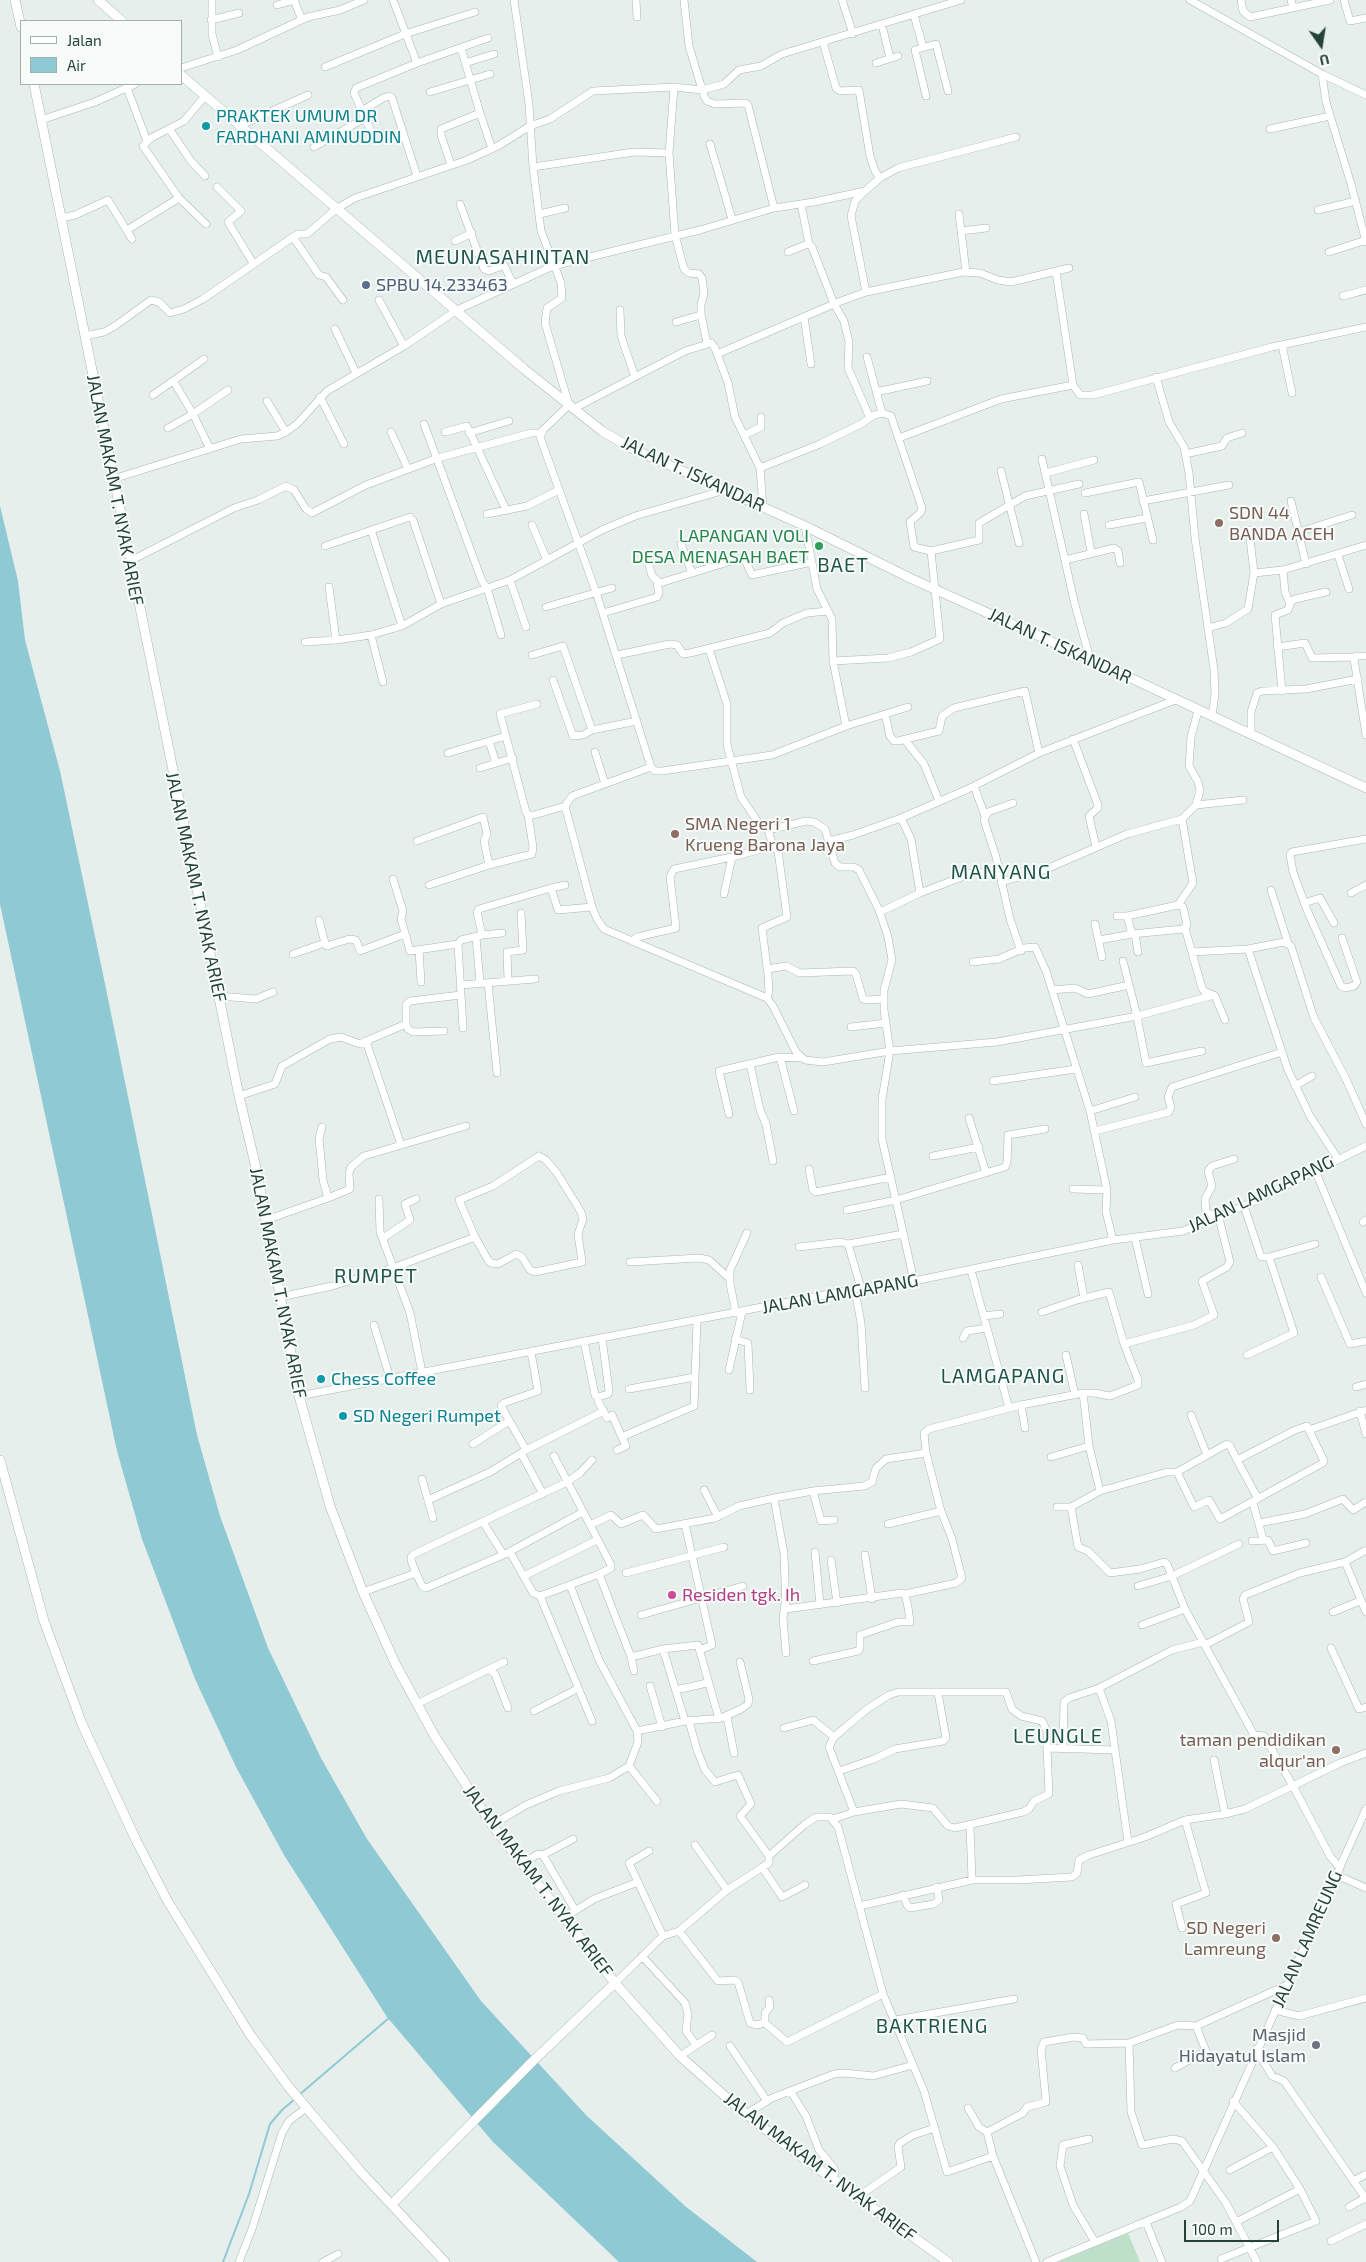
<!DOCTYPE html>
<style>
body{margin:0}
#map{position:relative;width:1366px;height:2262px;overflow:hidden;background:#e6efeb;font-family:"Exo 2",sans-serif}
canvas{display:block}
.legend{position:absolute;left:20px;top:20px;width:162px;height:65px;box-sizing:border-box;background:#f7fbf9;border:1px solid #a3b1ad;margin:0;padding:6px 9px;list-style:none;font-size:15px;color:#24423a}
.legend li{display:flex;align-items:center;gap:10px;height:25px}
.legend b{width:25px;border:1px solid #a3b1ad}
.north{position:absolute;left:1296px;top:20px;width:50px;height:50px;-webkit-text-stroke:4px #f7fbf9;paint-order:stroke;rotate:167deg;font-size:14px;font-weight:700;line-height:20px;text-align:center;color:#24423a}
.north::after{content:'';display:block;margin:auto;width:18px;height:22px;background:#24423a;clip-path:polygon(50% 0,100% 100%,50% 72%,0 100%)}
.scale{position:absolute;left:1184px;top:2220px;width:95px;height:22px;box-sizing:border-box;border:2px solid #24423a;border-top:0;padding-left:6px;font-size:15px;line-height:18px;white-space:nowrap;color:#24423a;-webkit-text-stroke:4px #f7fbf9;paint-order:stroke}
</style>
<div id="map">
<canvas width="1366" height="2262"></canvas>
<ul class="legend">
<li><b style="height:6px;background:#fff"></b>Jalan</li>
<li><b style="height:14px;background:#8ec9d4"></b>Air</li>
</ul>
<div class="north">U</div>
<div class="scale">100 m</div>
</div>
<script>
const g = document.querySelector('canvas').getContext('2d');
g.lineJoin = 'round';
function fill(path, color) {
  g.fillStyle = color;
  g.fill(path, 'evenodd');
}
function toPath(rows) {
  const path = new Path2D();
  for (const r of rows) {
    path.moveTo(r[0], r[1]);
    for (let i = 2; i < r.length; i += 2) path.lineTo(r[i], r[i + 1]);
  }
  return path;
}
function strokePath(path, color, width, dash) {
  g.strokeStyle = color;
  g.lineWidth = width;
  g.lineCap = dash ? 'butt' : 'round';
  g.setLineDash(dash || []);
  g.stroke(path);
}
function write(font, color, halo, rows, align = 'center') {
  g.font = font + ' "Exo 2",sans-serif';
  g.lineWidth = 4;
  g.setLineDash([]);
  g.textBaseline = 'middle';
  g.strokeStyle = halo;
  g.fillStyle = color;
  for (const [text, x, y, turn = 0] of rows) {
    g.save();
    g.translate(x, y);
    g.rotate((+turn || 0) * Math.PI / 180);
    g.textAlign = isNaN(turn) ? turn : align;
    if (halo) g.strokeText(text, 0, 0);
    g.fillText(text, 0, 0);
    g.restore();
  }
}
fill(toPath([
 [1128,2233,1140,2262,1058,2262]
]), '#bfe0c8');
fill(toPath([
 [0,506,18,581,25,640,60,771,104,979,197,1435,220,1516,268,1648,321,1758,367,1839,481,2001,586,2115,685,2206,757,2262,619,2262,493,2142,387,2017,284,1855,236,1767,195,1679,142,1539,117,1451,0,904]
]), '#8ec9d4');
strokePath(toPath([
 [299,2095,389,2018],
 [223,2262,249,2194,270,2124,282,2110,296,2098]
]), '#8ec9d4', 2);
const minor = toPath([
 [212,0,212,34,218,57],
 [294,0,302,20],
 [514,0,529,104,533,167,541,231,561,283,562,298,547,308,545,323,569,405,543,430,540,437,596,592,651,767,655,771,662,771,772,755,846,726,908,707],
 [636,0,637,17],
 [684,0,689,46,704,96,707,101,715,104,745,103,748,105,774,208],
 [842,0,853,34],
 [1190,0,1322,74,1366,95],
 [1241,0,1243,11,1250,17,1330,0],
 [1291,0,1293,8],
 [1344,0,1350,21,1366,18],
 [277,5,295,0],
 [914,15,923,47],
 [211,20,239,13],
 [882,25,890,58],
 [823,42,836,88,840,91,859,90,870,156,875,171,880,178],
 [417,63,488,38],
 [465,63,494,54],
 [876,63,898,56],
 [325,67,405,34,475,12],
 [181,68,237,50,308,17,340,10,364,0],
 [1322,74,1326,102,1351,184,1366,242],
 [674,87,669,153,675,235,684,269,689,273,699,274,702,278,704,294,701,304,701,314,707,343],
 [127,88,147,141],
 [430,92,490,74],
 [926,96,915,50,936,44,948,91],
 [362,111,383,98,389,96,392,98,417,176],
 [480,113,492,149],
 [41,120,95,102,135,84],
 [239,126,308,95],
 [1270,129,1330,116],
 [170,130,191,161,205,176],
 [373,136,354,93,356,88,417,63,393,0],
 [710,144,732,219],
 [314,147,365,118],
 [451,165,441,135,441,129,480,113,461,48],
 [533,167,634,152,669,153],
 [217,187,241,211,228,222,253,263],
 [179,198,206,224],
 [460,204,484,269,489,271,504,265,513,284],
 [801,204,809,244],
 [1318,210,1356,201],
 [540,214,565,208],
 [959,214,966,272,963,272],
 [61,218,75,215,108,200,132,239],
 [127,230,179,198,143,146,151,138,184,121,205,96],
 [961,231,986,228],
 [293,237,319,275,326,277,343,300],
 [455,241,472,233],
 [788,252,805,245,809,244,812,247,834,304,844,321,849,342,848,368,870,418],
 [1329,252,1366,240],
 [866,292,851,216,855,201,865,191,880,178,898,168,1016,137],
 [1343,296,1366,290],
 [379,300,404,346],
 [620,310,621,336,635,377],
 [804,317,811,364],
 [676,322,701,315],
 [335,329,356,373],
 [85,336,104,332,115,326,151,300,159,302,170,313,184,309,203,299,293,237,299,234,307,234,336,209,355,198,467,160,498,146,530,126,550,119,593,91,674,87,702,90,724,84,739,70,761,66,782,54,961,0],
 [1282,345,1292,393],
 [717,354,841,301,866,292,963,272,980,273,998,280,1011,282,1069,268],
 [867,357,882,413],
 [1156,377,1169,422,1184,447,1189,473,1195,538,1214,670,1215,694,1212,716],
 [174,382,193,414,210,449],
 [1073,385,1080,395,1093,395,1272,347,1366,327],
 [876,392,927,381],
 [153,395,204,359],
 [320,397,344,444],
 [267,401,286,432],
 [573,409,685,351,711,343,715,348,728,383,735,417,760,468,820,444,861,424,874,415,883,413,891,416,922,508,921,512,910,522,914,547,931,551,979,540,979,523,1025,496,1079,484],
 [424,424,482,581,487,588,510,580,602,530,635,516,725,490],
 [168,428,193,414,228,390],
 [391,432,408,469],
 [445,432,467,426,506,510],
 [469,433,509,421],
 [744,435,761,427,761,417],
 [899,438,1001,399,1073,385,1056,272],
 [1185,454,1222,446,1227,438,1242,433],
 [1042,459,1075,605,1090,659],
 [760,468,763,507],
 [1001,471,1019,543],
 [1046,473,1094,460],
 [113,479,241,439,277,436,286,432,297,424,327,391,404,346,457,310,553,266,700,230,774,208,814,202,865,191],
 [1085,493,1139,482,1153,540],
 [1143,501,1229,485],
 [1291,501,1306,564],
 [487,514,527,506,559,490],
 [1084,514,1091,552],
 [413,520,441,604],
 [532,525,547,560],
 [1109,525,1147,518],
 [805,526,817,589,832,619,833,661,846,726],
 [371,530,402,626],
 [1299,532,1352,515],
 [681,544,692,573],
 [325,546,410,517],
 [646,554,652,576,660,583,741,558,745,560,752,575,812,562],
 [1338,555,1349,589],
 [1065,560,1114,548,1118,551,1120,563],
 [130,561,234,508,258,500,286,486,294,490,306,509,312,513,366,485,438,458,531,433,541,433],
 [1283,570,1285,592,1290,604],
 [1254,573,1283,570,1366,545],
 [510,580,526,627],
 [329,587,336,640],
 [546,607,612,588],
 [603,613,657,597,659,593,657,583],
 [1208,628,1226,623,1248,609,1254,573,1249,530],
 [305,642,336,640,371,635],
 [1277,647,1305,643,1312,658,1354,657],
 [709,649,727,704,727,745,741,797,758,822,768,830,773,846,778,851,787,917,762,928,768,975,769,992,767,998],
 [532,655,563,646,592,730,637,721],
 [617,655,670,644,677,645,683,654,690,653,770,633,783,623,807,613,828,611],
 [1366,656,1356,656,1354,659,1366,735],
 [833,661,888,658,911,652,940,639,931,551],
 [553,680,573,736,583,735,592,730],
 [383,682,371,635,402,626,441,604,487,588,501,635],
 [1282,691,1275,615,1288,610,1291,602,1295,599,1326,592],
 [537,704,500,714,526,812,528,815,534,815,565,806],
 [885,714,890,736,894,741,898,741,939,731,942,716,954,708,1025,691,1039,753],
 [1251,734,1251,712,1257,693,1262,691,1306,689,1358,679],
 [1073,739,1098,805,1098,808,1089,816,1096,847],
 [905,740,924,764,939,801],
 [489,741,496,763],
 [595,752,605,784],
 [448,753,506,736],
 [651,767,572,796,565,806,592,907,597,919,604,929,767,998,773,1006,796,1052,805,1060,823,1062,890,1051,997,1042,1137,1016,1146,1063,1202,1051],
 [480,768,513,758],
 [974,786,985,816],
 [1013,803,988,812,984,820,996,857,1010,919,1021,951],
 [1196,805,1243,800],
 [901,818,911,839,920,893,972,873,999,872],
 [768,830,806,821,814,822,825,829,835,863,840,867,854,867,859,870,879,910,888,937,892,960,884,990,884,1010,890,1051,882,1099,882,1139,914,1281],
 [417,841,483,817,487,834,484,841,489,865],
 [829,841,853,835,901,818,968,789,1039,753,1175,700],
 [393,879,403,911,401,919,410,951,458,944],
 [1001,882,1044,870,1127,834,1182,819,1196,805,1200,790,1198,782,1189,766,1191,737,1198,711],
 [429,885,489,865,532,854,533,847,528,815],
 [551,888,565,885],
 [1271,890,1288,943],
 [1351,893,1366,885],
 [724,894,732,857],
 [1304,903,1320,898,1334,923],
 [1178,905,1193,883,1182,819],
 [880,912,920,893],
 [1127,916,1132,934],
 [319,920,325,943,327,946,349,939,356,940,360,951,405,934],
 [1095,924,1102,957],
 [1185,928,1202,988,1204,991,1215,996,1225,1020],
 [1135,934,1138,952],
 [482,935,502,933],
 [476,937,480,983],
 [1342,938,1357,982,1354,986,1345,988,1341,986,1307,910,1293,872,1290,855,1292,852,1366,839],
 [1099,940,1132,934,1183,929,1187,925,1184,911,1183,907,1178,905,1127,916,1117,916],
 [632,941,637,937,676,928,670,877,674,869,732,857,773,846],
 [419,950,421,982],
 [1192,952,1248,949],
 [293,954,325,943],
 [1123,961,1137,1016,1214,995],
 [973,962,999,959,1024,948,1035,947,1046,971,1090,1111,1107,1190,1106,1212,1113,1240],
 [767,969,786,966,800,973,853,971,856,974,863,999,866,1000,884,999],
 [508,981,507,952,523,950,521,913],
 [488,983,497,1073],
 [461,985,535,979],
 [1052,990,1075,988,1088,994,1129,985],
 [461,995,463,1028],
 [219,996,256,999,273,992],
 [406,1024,408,1029,413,1032,444,1031],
 [851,1027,886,1023],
 [366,1041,406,1024,406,1005,410,1001,461,995,458,944,461,940,482,935,477,912,479,909,551,888,558,910,592,907],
 [780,1057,794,1111],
 [750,1064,760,1110,766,1124,773,1161],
 [993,1081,1076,1069],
 [1295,1086,1312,1076],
 [239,1096,275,1084,282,1066,330,1039,341,1037,360,1044,366,1041,401,1145],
 [1090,1111,1135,1097],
 [729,1114,719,1071,779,1057,801,1058],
 [969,1118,986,1173],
 [1095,1131,1169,1112,1171,1107,1168,1097,1172,1087,1282,1052],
 [539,1156,546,1160,557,1173,581,1212,583,1219,578,1234,582,1262,535,1272,530,1270,522,1257,516,1254,498,1264,491,1263,488,1260,475,1237,459,1200,493,1186,539,1156],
 [933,1156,979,1147],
 [1338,1159,1310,1116,1288,1070,1248,949,1284,942,1291,946,1314,1018,1346,1079,1366,1124],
 [809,1169,813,1190,816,1192,891,1177],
 [1315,1170,1366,1293],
 [1073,1189,1107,1190],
 [328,1198,350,1189,349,1173,351,1167,364,1156,466,1126],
 [379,1199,380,1232,410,1313,422,1372],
 [1244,1206,1261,1257,1269,1257,1294,1333,1247,1355],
 [847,1210,896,1200,1005,1167,1007,1163,1008,1135,1045,1129],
 [266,1220,328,1198,323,1180,319,1138,322,1127],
 [1363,1222,1366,1220],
 [383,1238,410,1220,405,1204,416,1199],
 [1135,1238,1148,1294],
 [799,1247,841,1242,848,1244],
 [1269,1257,1315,1244],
 [630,1262,699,1258,709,1260,729,1278],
 [1078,1265,1084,1298],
 [971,1270,1009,1408],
 [1321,1277,1350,1344,1366,1341],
 [861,1288,848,1244,903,1234],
 [855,1290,861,1323,865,1388],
 [280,1297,332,1286,393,1268,475,1237],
 [736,1313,730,1284,730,1270,747,1233],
 [984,1316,1000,1314],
 [374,1325,390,1378],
 [963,1338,967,1331,987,1328],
 [735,1339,748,1343,750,1390],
 [584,1341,595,1395,598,1397,608,1394,609,1391,602,1338],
 [1124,1344,1194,1325,1214,1315,1202,1281,1227,1267,1230,1262,1219,1218,1206,1212,1205,1199,1212,1186,1208,1171,1212,1166,1234,1159],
 [1066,1355,1075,1395],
 [729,1370,742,1312],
 [1356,1387,1366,1384],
 [629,1389,695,1377],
 [1083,1393,1089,1446,1100,1491],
 [299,1396,861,1288,914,1281,1113,1240,1183,1231,1244,1206,1366,1146],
 [598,1401,607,1418,612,1415,626,1446,617,1450],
 [1021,1405,1025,1428],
 [1360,1411,1366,1434],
 [1191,1415,1207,1455],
 [626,1435,694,1406,697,1321],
 [473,1444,509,1421],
 [526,1450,501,1406,504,1403,538,1391,531,1352],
 [521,1453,543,1494],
 [554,1456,611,1565,611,1568,599,1574,540,1596,592,1721],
 [1051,1457,1089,1446],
 [1237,1460,1230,1446,1227,1444,1177,1472,1167,1472,1100,1491,1071,1507,1078,1547,1088,1551,1110,1573,1140,1569,1164,1562,1167,1564,1185,1609,1254,1735,1264,1736,1293,1786,1330,1856,1340,1868],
 [1177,1472,1194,1507,1209,1500,1220,1519,1323,1463,1324,1461,1309,1430,1366,1410],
 [422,1479,433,1518],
 [704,1490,718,1517],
 [813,1491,821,1521,834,1520],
 [774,1498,784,1554,786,1609,902,1593,905,1594,908,1607,910,1622,898,1622,860,1635,860,1648,858,1651,813,1661],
 [1258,1499,1237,1460,1295,1430,1307,1426,1309,1430],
 [428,1500,490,1472,526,1450,604,1411],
 [1253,1503,1263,1539],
 [1057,1507,1071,1507],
 [483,1522,503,1554],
 [1259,1523,1305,1514,1343,1499,1353,1510,1366,1502],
 [685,1524,712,1645,700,1650],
 [888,1524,941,1511],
 [590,1525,611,1515,621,1524,643,1515,656,1529,715,1518,739,1506,774,1498,813,1491,864,1486,872,1482,876,1468,886,1459,926,1453,924,1433,929,1429,1021,1405,1083,1393,1094,1393,1110,1396,1138,1385,1138,1380,1124,1344,1109,1292,1077,1300,1042,1312],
 [1252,1541,1268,1540,1273,1551,1306,1543],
 [1366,1550,1345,1562,1366,1612],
 [509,1552,583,1512],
 [815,1552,820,1605],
 [865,1555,872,1599],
 [831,1560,837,1603],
 [416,1573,422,1586,426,1588,510,1552,533,1593,540,1596],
 [626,1573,724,1547],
 [599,1574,631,1657,663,1649,698,1645,719,1719],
 [524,1576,597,1540],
 [1138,1586,1172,1576,1239,1544],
 [363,1592,416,1573,411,1560,411,1557,414,1554,567,1482,580,1473,592,1460],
 [905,1594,956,1583,962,1578,952,1539,941,1511,926,1453],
 [785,1603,783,1618,786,1653],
 [1333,1612,1360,1601],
 [641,1615,743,1586],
 [1142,1625,1185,1609],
 [1205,1645,1249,1622,1243,1599,1245,1595,1300,1573,1345,1562],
 [1331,1648,1359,1709,1366,1707],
 [663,1649,685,1721],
 [631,1657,634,1671],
 [489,1669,504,1662],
 [650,1686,662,1727],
 [1099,1688,1111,1721,1115,1750],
 [676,1690,707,1683],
 [417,1704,489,1669,495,1674,508,1708],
 [534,1711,577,1689],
 [727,1717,734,1753],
 [689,1721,697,1750,705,1770,715,1782,738,1775,751,1804,740,1816,769,1856],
 [784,1728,813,1720,834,1737],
 [637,1731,685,1721,721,1718,741,1709,748,1704,749,1699,740,1662],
 [1063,1748,1064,1702,1069,1698,1099,1688,1172,1650,1203,1642],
 [1214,1760,1225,1814],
 [629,1766,657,1801],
 [839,1771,874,1759,895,1749,943,1741,946,1738,938,1693],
 [854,1812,829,1747,834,1737,867,1709,889,1695,898,1692,1006,1692,1012,1709,1021,1716,1042,1721,1047,1731,1047,1748,1115,1750,1128,1842],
 [833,1819,854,1812,901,1804,933,1808,948,1826,955,1828,1023,1812,1029,1809,1034,1801,1049,1794,1047,1748],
 [492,1825,526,1805,559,1791,609,1778,629,1766,638,1742,637,1731,599,1660,570,1585],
 [970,1826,972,1880],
 [695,1845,727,1890],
 [543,1855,575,1910],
 [522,1864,538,1854,543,1855,573,1839],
 [762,1867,782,1897,805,1885],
 [1337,1875,1366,1888],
 [638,1882,629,1863,649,1851],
 [903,1895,907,1905,910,1908,934,1904,939,1900,937,1887],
 [860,1906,972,1880,1017,1880,1072,1877,1077,1873,1079,1860,1089,1855,1145,1837,1185,1820,1225,1814,1245,1809,1340,1763,1366,1753],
 [565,1917,594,1899,638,1882,663,1936],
 [1182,1928,1176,1904,1206,1893,1185,1820],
 [679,1931,718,1981,734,1980,738,1982,750,2023,756,2025,765,2023,787,2042,883,1994],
 [642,1956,685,2003,688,2014,686,2031,696,2045],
 [615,1983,663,1936,679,1931,727,1890,769,1863,769,1856,804,1825,816,1817,830,1817,838,1827,883,1994,924,2091,947,2172,993,2156],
 [1275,2010,1299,2016,1366,1998],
 [896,2020,1014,1999],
 [765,2023,765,2013,770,2007,769,2000],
 [1129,2043,1131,2112,1142,2145,1173,2139,1182,2141,1226,2203,1257,2262],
 [730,2046,767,2101],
 [1256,2049,1272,2076,1284,2081,1366,2199],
 [680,2056,712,2035],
 [1175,2068,1206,2051,1196,2026],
 [791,2092,806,2116,819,2150,834,2168,835,2173,830,2178],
 [968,2108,979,2127,987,2132],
 [746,2114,772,2098,834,2074,845,2073,873,2076,913,2065],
 [1089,2139,1063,2145,1060,2166,1073,2205,1095,2242],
 [1230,2170,1273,2147],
 [1354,2181,1366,2174],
 [859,2196,901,2167,898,2147,900,2143,913,2135,935,2128],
 [1349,2207,1365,2198],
 [1146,2222,1162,2262],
 [1236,2222,1300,2189],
 [1331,2241,1366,2224],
 [1221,2259,1316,2221,1300,2189,1273,2147,1233,2101],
 [239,2262,252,2229,282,2133,289,2121,306,2108],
 [323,2262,338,2254],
 [1036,2262,993,2156,987,2132,1023,2113,1027,2107,1046,2102,1041,2049,1044,2042,1074,2037,1083,2038,1086,2044,1129,2043,1178,2025,1196,2026,1287,1985],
 [1047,2262,1181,2207,1190,2201,1366,1809]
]);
const tertiary = toPath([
 [15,0,21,27],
 [98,0,122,21],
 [181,75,524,369,602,431,631,448,805,526,912,579,1090,659,1366,788],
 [34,84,239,1096,256,1168,299,1396,330,1506,363,1592,396,1665,434,1735,492,1825,615,1983,680,2056,728,2099,776,2138,948,2262],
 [0,1460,44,1621,82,1724,136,1840,167,1900,249,2033,288,2086,361,2172,445,2262],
 [392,2204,534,2060,615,1983]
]);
strokePath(minor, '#a8b8b2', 8);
strokePath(tertiary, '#a8b8b2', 10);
strokePath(minor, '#fff', 7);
strokePath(tertiary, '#fff', 9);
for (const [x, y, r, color] of [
 [206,126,5,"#0f9aa8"],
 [366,285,5,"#5c6f8a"],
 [1219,523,5,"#8d6e63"],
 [819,546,5,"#2e9e5b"],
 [675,834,5,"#8d6e63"],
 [321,1379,5,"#0f9aa8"],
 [343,1416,5,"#0f9aa8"],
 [672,1595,5,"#d1479c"],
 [1336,1750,5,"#8d6e63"],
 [1276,1938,5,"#8d6e63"],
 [1316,2045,5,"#6b7280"]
]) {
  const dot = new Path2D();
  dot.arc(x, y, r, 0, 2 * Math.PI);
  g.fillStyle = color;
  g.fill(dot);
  strokePath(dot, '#f7fbf9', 2);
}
write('18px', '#0d838f', '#f7fbf9', [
 ["PRAKTEK UMUM DR",216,116],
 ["FARDHANI AMINUDDIN",216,137],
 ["Chess Coffee",331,1379],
 ["SD Negeri Rumpet",353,1416]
], 'left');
write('18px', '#4e5e75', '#f7fbf9', [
 ["SPBU 14.233463",376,285]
], 'left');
write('18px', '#24423a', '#f7fbf9', [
 ["JALAN T. ISKANDAR",693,474,25],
 ["JALAN MAKAM T. NYAK ARIEF",115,490,79],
 ["JALAN T. ISKANDAR",1060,646,25],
 ["JALAN MAKAM T. NYAK ARIEF",196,887,78],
 ["JALAN LAMGAPANG",1261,1194,-25],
 ["JALAN MAKAM T. NYAK ARIEF",278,1283,79],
 ["JALAN LAMGAPANG",840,1294,-10],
 ["JALAN MAKAM T. NYAK ARIEF",538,1881,53],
 ["JALAN LAMREUNG",1307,1939,-66],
 ["JALAN MAKAM T. NYAK ARIEF",820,2167,37]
]);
write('18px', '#785e54', '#f7fbf9', [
 ["SDN 44",1229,513],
 ["BANDA ACEH",1229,534],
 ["SMA Negeri 1",685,824],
 ["Krueng Barona Jaya",685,845],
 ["taman pendidikan",1326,1740,"right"],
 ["alqur'an",1326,1761,"right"],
 ["SD Negeri",1266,1928,"right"],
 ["Lamreung",1266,1949,"right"]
], 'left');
write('18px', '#27864d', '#f7fbf9', [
 ["LAPANGAN VOLI",809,536],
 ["DESA MENASAH BAET",809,557]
], 'right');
write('18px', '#b23c85', '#f7fbf9', [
 ["Residen tgk. Ih",682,1595]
], 'left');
write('18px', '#5b616d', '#f7fbf9', [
 ["Masjid",1306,2035],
 ["Hidayatul Islam",1306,2056]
], 'right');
g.letterSpacing = '1px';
write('20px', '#1f5548', '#f7fbf9', [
 ["MEUNASAHINTAN",503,257],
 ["BAET",843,565],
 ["MANYANG",1001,872],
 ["RUMPET",376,1276],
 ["LAMGAPANG",1003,1376],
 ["LEUNGLE",1058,1736],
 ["BAKTRIENG",932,2026]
]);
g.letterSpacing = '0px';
</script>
